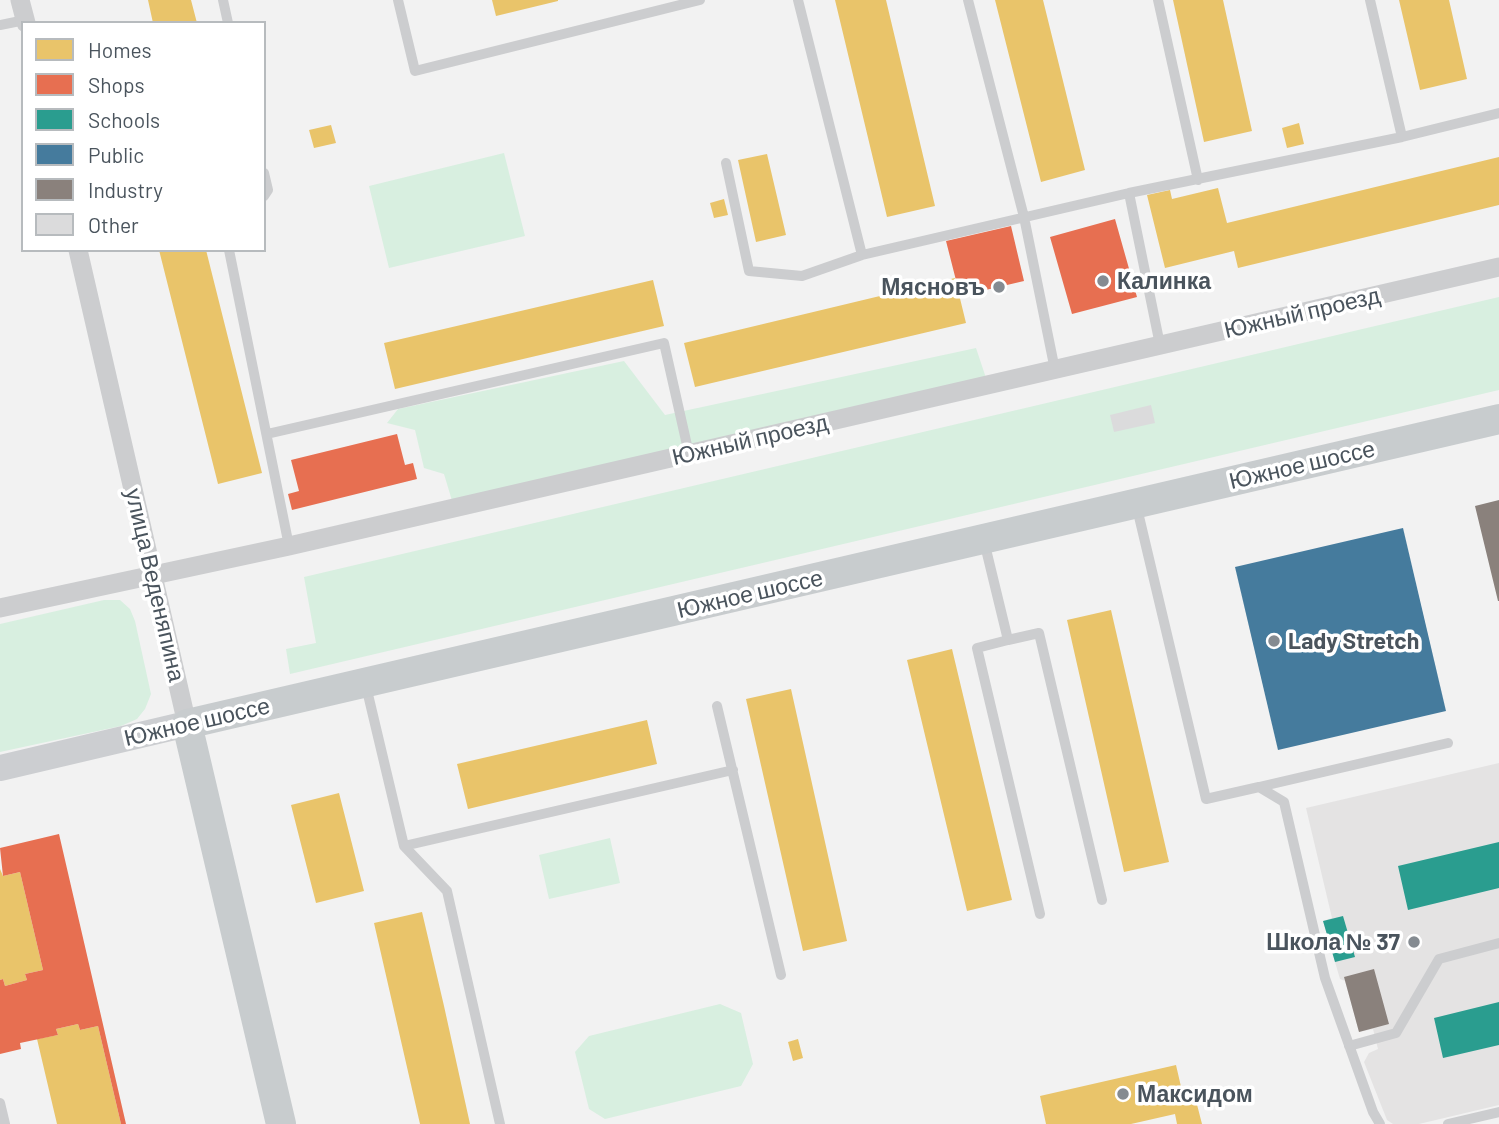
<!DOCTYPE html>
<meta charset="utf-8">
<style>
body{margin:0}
#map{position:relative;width:1499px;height:1124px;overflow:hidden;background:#f2f2f2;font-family:Barlow,sans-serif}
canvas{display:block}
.legend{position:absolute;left:21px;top:21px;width:245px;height:231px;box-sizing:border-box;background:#fff;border:2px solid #b7bbbe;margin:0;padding:9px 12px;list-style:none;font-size:21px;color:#4a545d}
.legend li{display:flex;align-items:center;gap:14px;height:35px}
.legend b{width:35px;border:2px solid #b7bbbe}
</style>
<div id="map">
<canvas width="1499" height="1124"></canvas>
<ul class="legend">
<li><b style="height:19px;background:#e9c46a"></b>Homes</li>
<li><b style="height:19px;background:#e76f51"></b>Shops</li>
<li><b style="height:19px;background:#2a9d8f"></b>Schools</li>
<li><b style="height:19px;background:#457b9d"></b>Public</li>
<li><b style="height:19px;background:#8a817c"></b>Industry</li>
<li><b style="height:19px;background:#dbdbdc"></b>Other</li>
</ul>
</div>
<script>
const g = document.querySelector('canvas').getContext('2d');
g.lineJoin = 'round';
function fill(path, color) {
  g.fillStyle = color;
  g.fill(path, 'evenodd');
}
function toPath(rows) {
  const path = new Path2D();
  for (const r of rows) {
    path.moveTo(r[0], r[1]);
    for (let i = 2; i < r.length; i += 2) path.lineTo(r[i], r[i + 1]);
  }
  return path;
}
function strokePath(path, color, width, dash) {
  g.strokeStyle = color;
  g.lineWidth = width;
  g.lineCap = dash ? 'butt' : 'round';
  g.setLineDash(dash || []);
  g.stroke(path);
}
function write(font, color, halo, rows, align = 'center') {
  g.font = font + ' Barlow,sans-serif';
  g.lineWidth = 7;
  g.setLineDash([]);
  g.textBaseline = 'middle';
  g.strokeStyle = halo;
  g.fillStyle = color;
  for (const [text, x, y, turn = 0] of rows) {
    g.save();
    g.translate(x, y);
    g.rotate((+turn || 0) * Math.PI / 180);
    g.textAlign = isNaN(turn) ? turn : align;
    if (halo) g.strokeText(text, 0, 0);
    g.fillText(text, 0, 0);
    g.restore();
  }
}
fill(toPath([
 [1499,763,1499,1105,1419,1124,1393,1124,1387,1120,1364,1062,1369,1053,1378,1049,1373,1029,1359,1032,1345,981,1340,979,1323,921,1332,918,1306,808]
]), '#e4e3e3');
fill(toPath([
 [504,153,525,236,389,268,369,186],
 [1499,297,1499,390,290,674,286,649,316,643,304,577],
 [976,348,988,384,453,504,444,474,424,468,415,430,387,423,398,409,624,361,665,415],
 [104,600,120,600,130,609,135,621,151,694,145,709,137,719,121,726,0,752,0,624],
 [610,838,620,883,549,899,539,855],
 [720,1004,741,1013,753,1064,741,1086,605,1119,589,1109,575,1052,589,1036]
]), '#d8efe0');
fill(toPath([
 [148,0,191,0,197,23,153,23],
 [492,0,558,0,558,1,496,16],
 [835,0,886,0,935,206,887,217],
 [995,0,1043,0,1085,170,1041,182],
 [1173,0,1223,0,1252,131,1204,142],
 [1399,0,1449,0,1467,79,1420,90],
 [1299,123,1304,144,1287,148,1282,128],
 [331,125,336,143,314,148,309,130],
 [767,154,786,235,756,242,738,160],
 [1499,157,1499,205,1238,268,1234,251,1165,268,1147,195,1170,190,1172,199,1218,188,1227,223],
 [724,199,728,215,714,218,710,203],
 [159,250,206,250,262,473,218,484],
 [955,278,966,323,695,387,684,343],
 [653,280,664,326,395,389,384,343],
 [1111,610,1169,862,1124,872,1067,620],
 [952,649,1012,900,967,911,907,660],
 [791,689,847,941,803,951,746,699],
 [647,720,657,764,468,809,457,764],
 [339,793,364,891,316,903,291,805],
 [0,869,3,876,20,872,43,970,25,974,27,980,5,986,3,979,0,980],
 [422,912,444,1006,470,1124,420,1124,374,923],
 [78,1024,80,1030,98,1026,121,1124,57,1124,37,1039,58,1035,56,1029],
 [798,1039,803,1058,793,1061,788,1042],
 [1176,1065,1182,1091,1193,1089,1202,1124,1177,1124,1175,1114,1131,1124,1046,1124,1040,1096]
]), '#e9c46a');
fill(toPath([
 [1115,219,1137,297,1072,314,1050,237],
 [1011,226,1024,281,960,296,946,241],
 [397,434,405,465,413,463,417,479,292,510,288,494,299,491,291,460],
 [59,834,126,1124,121,1124,98,1026,80,1030,78,1024,56,1029,58,1035,20,1043,21,1049,0,1054,0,980,3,979,5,986,27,980,25,974,43,970,20,872,3,876,0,848]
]), '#e76f51');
fill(toPath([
 [1499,842,1499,888,1408,910,1398,866],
 [1343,916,1355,957,1335,962,1323,921],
 [1499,1002,1499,1045,1443,1058,1434,1018]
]), '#2a9d8f');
fill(toPath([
 [1403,528,1446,711,1278,750,1235,567]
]), '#457b9d');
fill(toPath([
 [1499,500,1499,601,1498,601,1475,506],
 [1374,969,1389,1024,1359,1032,1344,977]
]), '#8a817c');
fill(toPath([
 [1151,405,1155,423,1114,432,1110,415]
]), '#dbdbdc');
strokePath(toPath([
 [223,0,228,23],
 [398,0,415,71,700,0],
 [798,0,862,255,1129,193,1160,345],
 [968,0,1024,217,1055,370],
 [1158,0,1198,180],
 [1370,0,1402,137],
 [0,25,25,20],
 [726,163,749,271,802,276,862,255],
 [264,173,268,190,264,196],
 [1129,193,1402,137,1499,113],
 [229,250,289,546],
 [267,434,664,343,689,454],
 [1137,508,1206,799,1259,787,1284,802,1325,978,1373,1112,1380,1124],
 [984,541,1008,640],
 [366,686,404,846,733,770],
 [717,706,781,975],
 [1259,787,1448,743],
 [404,846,447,891,500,1124],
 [1040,914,977,648,1008,640,1039,633,1102,900],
 [1349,1046,1396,1033,1439,959,1499,943],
 [0,1103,5,1124],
 [1448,1124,1499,1112]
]), '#cccdcf', 10);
strokePath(toPath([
 [20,0,26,23],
 [78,250,187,724],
 [0,608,289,546,1499,267]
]), '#cccdcf', 19);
strokePath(toPath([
 [0,768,187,724]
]), '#ccced1', 26);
strokePath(toPath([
 [281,1124,187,724,1499,419]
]), '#c8ccce', 30);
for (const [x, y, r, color] of [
 [1103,281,7,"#858b91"],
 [999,287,7,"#858b91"],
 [1274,641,7,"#858b91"],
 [1414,942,7,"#858b91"],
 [1123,1094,7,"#858b91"]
]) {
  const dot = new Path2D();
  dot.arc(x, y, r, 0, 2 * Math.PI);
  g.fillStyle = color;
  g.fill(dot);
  strokePath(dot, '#fff', 2.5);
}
write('bold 23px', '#4a545d', '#fff', [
 ["Калинка",1117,281],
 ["Мясновъ",985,287,"right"],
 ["Lady Stretch",1288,641],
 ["Школа № 37",1400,942,"right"],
 ["Максидом",1137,1094]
], 'left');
write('23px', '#4a545d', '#fff', [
 ["Южный проезд",1302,313,-13],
 ["Южный проезд",750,440,-13],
 ["Южное шоссе",1302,465,-13],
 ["улица Веденяпина",155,585,77],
 ["Южное шоссе",750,594,-13],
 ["Южное шоссе",197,722,-13]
]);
</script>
